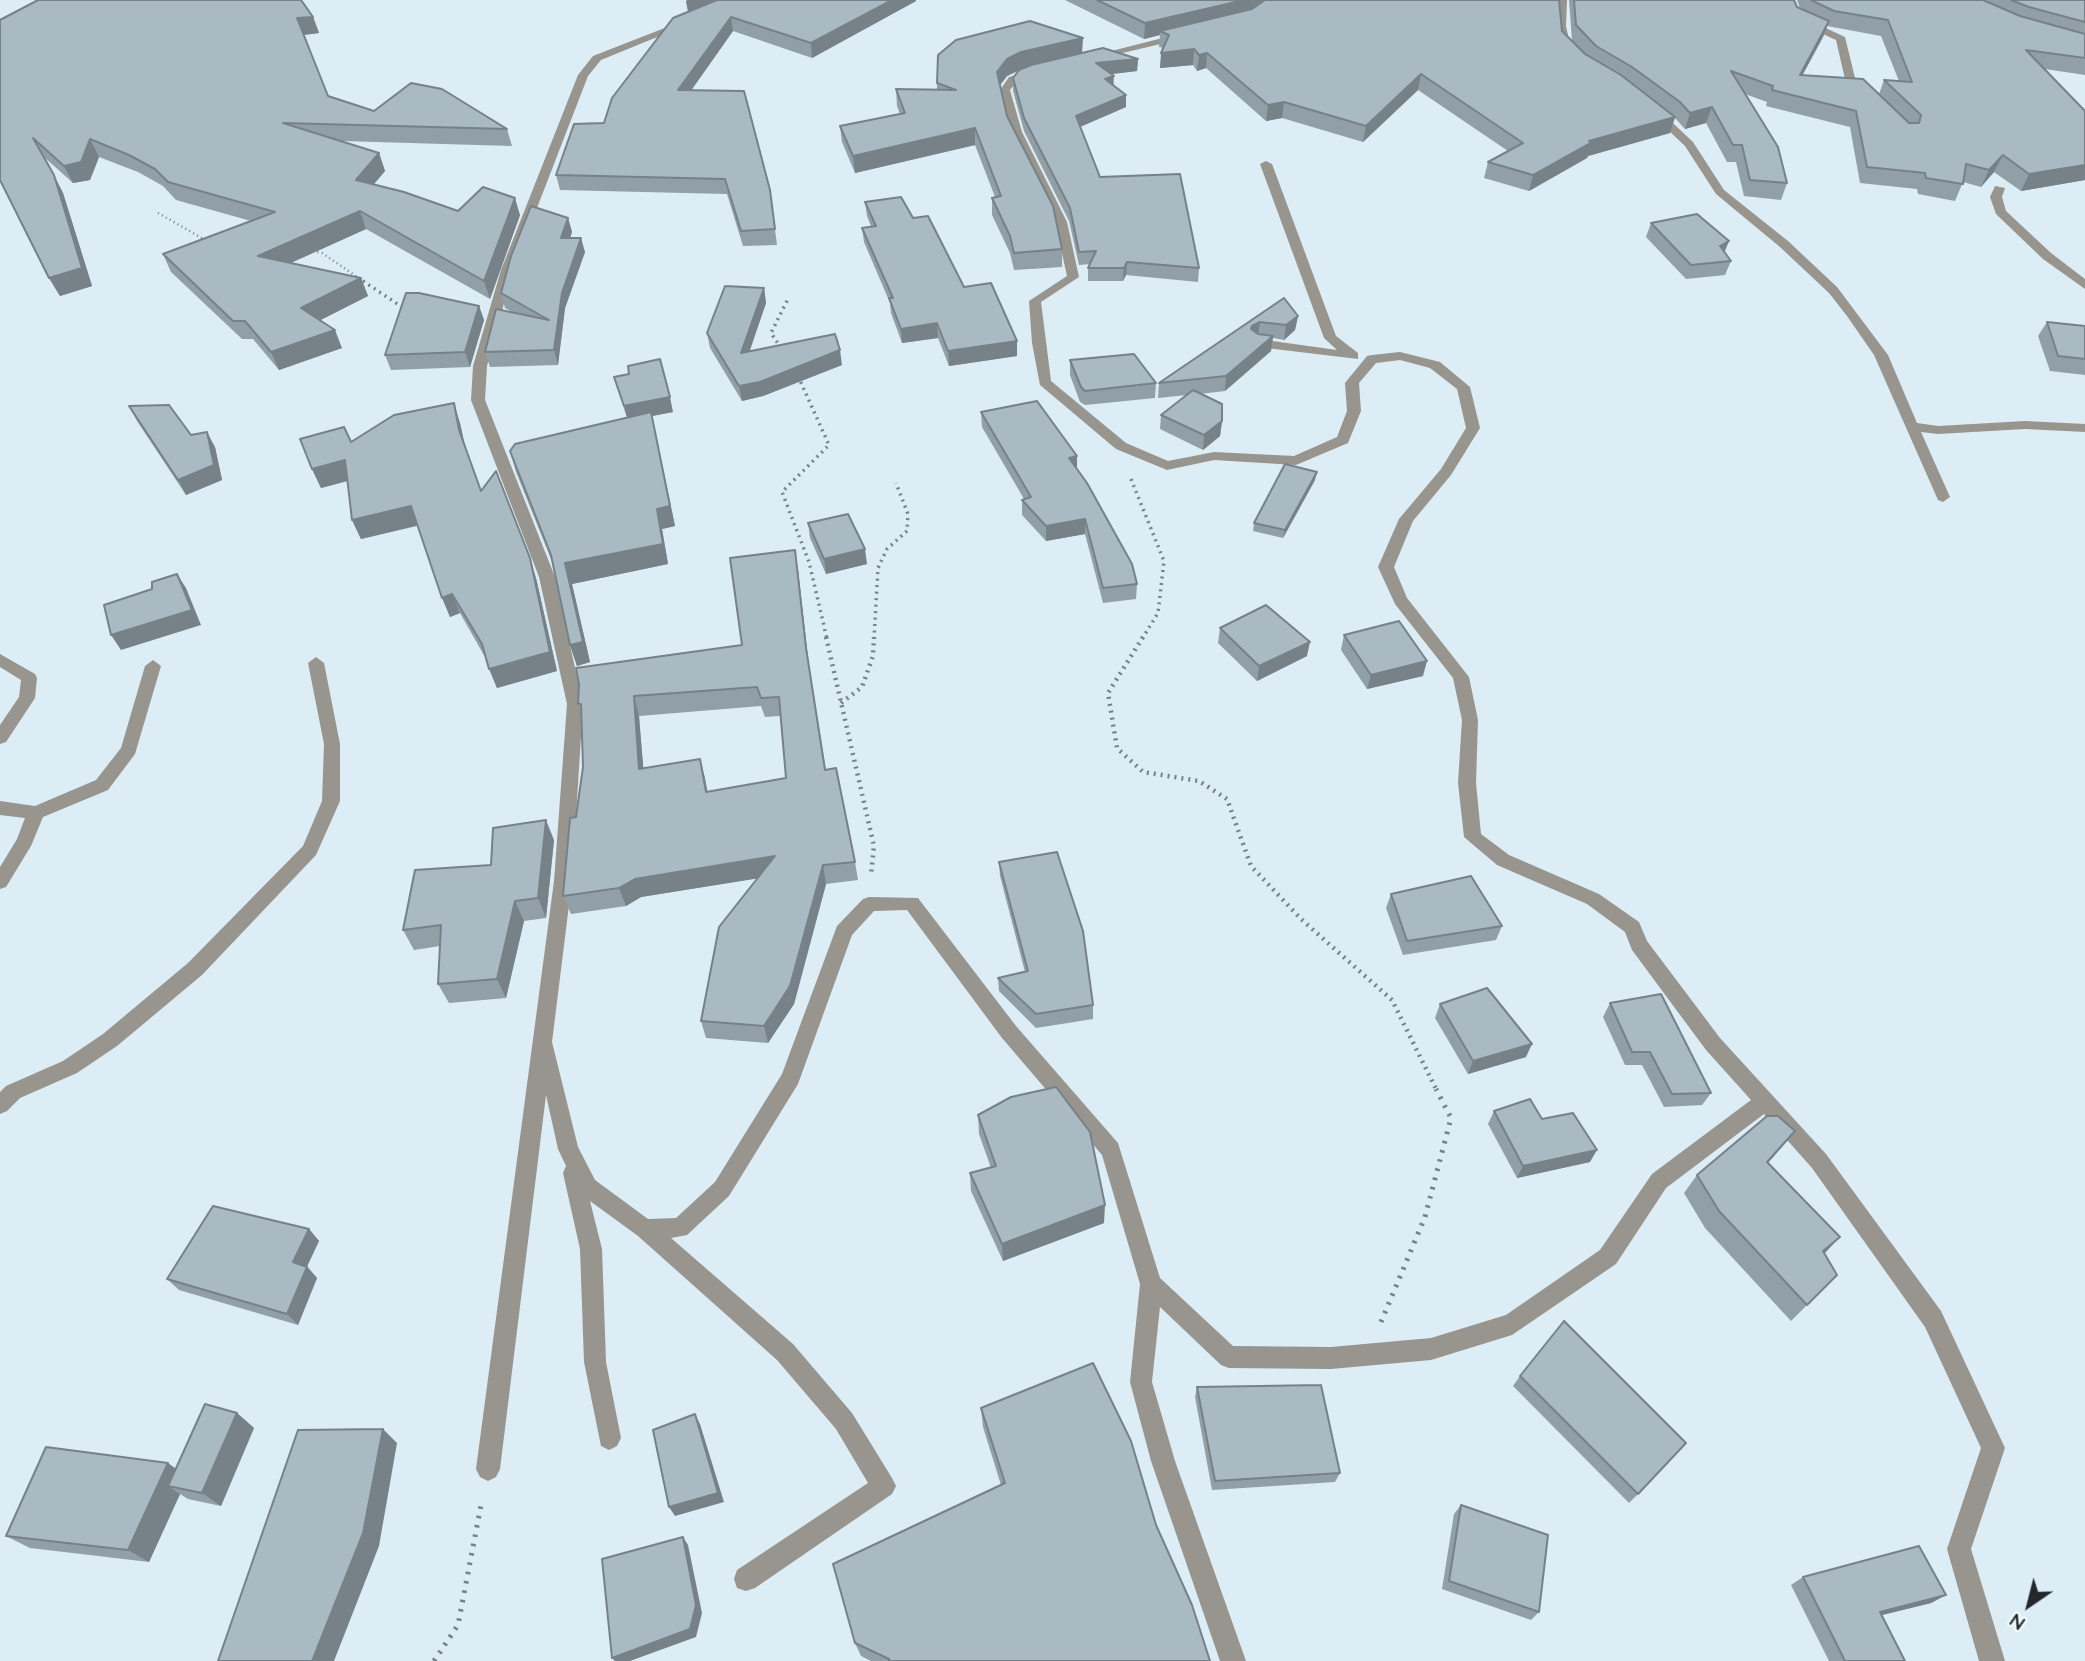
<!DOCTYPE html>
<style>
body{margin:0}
#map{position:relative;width:2085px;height:1661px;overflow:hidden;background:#dcedf6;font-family:Quicksand,sans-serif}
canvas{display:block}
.north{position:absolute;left:1994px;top:1570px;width:70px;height:70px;-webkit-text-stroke:5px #eff9fe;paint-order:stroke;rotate:215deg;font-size:19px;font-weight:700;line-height:28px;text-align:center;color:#22282c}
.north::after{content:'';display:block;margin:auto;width:24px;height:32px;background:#22282c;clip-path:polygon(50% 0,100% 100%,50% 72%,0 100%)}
</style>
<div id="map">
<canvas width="2085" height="1661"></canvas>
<div class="north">N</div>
</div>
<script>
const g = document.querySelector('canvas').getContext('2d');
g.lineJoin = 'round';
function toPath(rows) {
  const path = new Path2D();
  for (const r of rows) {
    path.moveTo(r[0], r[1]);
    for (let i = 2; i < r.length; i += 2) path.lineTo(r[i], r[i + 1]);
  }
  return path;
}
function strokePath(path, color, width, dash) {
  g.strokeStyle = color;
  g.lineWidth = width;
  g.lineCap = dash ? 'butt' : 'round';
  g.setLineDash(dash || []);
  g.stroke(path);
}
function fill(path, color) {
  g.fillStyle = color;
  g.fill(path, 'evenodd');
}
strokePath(toPath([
 [158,213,207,241],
 [313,251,322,253,366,283]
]), '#768188', 2.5, [1, 3.5]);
strokePath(toPath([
 [363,281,405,309],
 [781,348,771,333,788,299],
 [798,376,829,445,782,492,809,562,827,639],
 [1131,479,1164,561,1158,613,1142,639],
 [874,639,878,568,887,549,907,531,908,514,896,483]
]), '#768188', 3.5, [2, 4.5]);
strokePath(toPath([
 [826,637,874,846,871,875],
 [1143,637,1108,693,1117,748,1143,772,1199,781,1227,799,1251,866,1301,919,1392,1000,1437,1091],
 [841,703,862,687,873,656,874,637]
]), '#768188', 4.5, [2, 5]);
strokePath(toPath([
 [1381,1322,1425,1217,1451,1118,1436,1089],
 [434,1661,458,1625,482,1500]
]), '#768188', 5, [2.5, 7]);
fill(toPath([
 [1557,0,1567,0,1566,26,1570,44,1565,47,1560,44,1556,26,1557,0],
 [1785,0,1795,0,1800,16,1845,37,1855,78,1871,93,1871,97,1863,97,1845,79,1836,40,1792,20,1785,0],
 [680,22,689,24,601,60,588,76,513,270,487,366,485,400,555,577,583,704,572,881,552,1042,578,1147,595,1180,648,1219,676,1218,715,1182,782,1074,837,926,863,899,869,897,918,898,1016,1026,1118,1143,1160,1278,1233,1346,1331,1347,1431,1338,1506,1315,1600,1250,1652,1174,1751,1100,1706,1050,1632,950,1625,932,1587,904,1497,865,1464,837,1458,783,1462,720,1453,678,1395,604,1378,567,1399,519,1441,469,1466,428,1457,389,1430,368,1400,360,1376,363,1359,383,1361,411,1348,443,1296,465,1214,460,1167,470,1116,449,1040,385,1032,343,1029,301,1067,276,1055,222,1010,132,1000,90,1009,77,1036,70,1036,74,1017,81,1010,90,1022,132,1067,222,1079,277,1041,302,1051,381,1126,443,1168,461,1214,452,1294,456,1337,437,1347,411,1345,383,1367,356,1372,355,1400,352,1440,362,1470,387,1480,428,1451,475,1413,521,1394,567,1407,598,1469,677,1478,720,1476,783,1481,834,1509,855,1599,894,1639,922,1647,941,1720,1038,1826,1154,1941,1311,2005,1448,1971,1549,2005,1661,1979,1661,1947,1549,1981,1448,1925,1327,1812,1168,1764,1114,1666,1188,1616,1264,1512,1335,1431,1360,1331,1369,1229,1368,1221,1365,1160,1307,1152,1382,1175,1461,1246,1661,1220,1661,1151,1461,1130,1382,1140,1284,1102,1155,1002,1038,907,910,874,911,852,935,798,1084,729,1196,687,1235,671,1238,793,1344,852,1413,892,1478,896,1486,892,1494,755,1588,746,1591,737,1588,734,1579,737,1570,868,1483,836,1429,777,1360,638,1236,590,1201,602,1249,606,1362,621,1438,617,1446,609,1450,601,1446,584,1362,580,1249,563,1173,566,1166,558,1149,546,1095,500,1469,496,1477,488,1481,480,1477,476,1469,554,881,567,704,539,577,471,400,473,366,501,270,578,75,593,56,680,22],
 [1182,33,1187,36,1186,38,1093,60,1088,57,1182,33],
 [1650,109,1658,109,1693,142,1724,190,1788,241,1837,287,1888,355,1917,423,1938,426,2025,421,2085,424,2085,432,2025,429,1938,434,1921,432,1950,497,1943,502,1938,500,1874,355,1847,316,1829,293,1780,247,1716,194,1685,146,1650,113,1650,109],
 [1266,161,1272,164,1336,336,1358,353,1358,359,1258,347,1252,343,1258,339,1337,350,1324,338,1260,164,1266,161],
 [1995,186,2005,188,2002,197,2006,211,2051,253,2085,279,2085,289,2043,259,1996,214,1990,197,1995,186],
 [0,654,35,674,37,678,35,698,6,742,0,744,0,725,19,697,21,680,0,667,0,654],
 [316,657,324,663,340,744,340,801,316,855,202,975,117,1046,77,1073,20,1098,7,1111,0,1114,0,1092,6,1086,63,1061,103,1034,188,963,303,846,322,801,324,744,308,663,316,657],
 [153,660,161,666,135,754,108,790,43,817,31,846,6,887,0,889,0,867,17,839,25,818,0,815,0,801,35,806,96,780,121,748,145,666,153,660]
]), '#97958e');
fill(toPath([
 [687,0,916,0,916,1,812,58,733,31,691,90,770,190,777,245,743,246,727,194,560,190,556,175,604,123,688,12,686,1],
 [1065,0,1264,0,1562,31,1572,41,1569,0,1794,0,1797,7,1800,8,1797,0,2085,0,2085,75,2045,69,2085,111,2085,180,2021,191,1994,172,1981,187,1963,182,1955,201,1918,194,1917,189,1860,183,1850,127,1766,106,1767,102,1745,94,1787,183,1781,200,1744,196,1736,162,1727,162,1706,123,1685,129,1675,118,1670,133,1588,156,1587,158,1529,191,1484,178,1488,162,1508,151,1418,90,1363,142,1282,118,1266,121,1206,68,1197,71,1193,65,1160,68,1163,48,1159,47,1160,35,1144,39],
 [1827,26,1881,36,1899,81,1884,80,1879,94,1802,75,1823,37],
 [313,17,319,33,303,35,328,96,374,111,507,129,512,146,342,141,379,153,385,171,374,184,458,211,520,215,490,299,366,229,291,263,361,278,368,296,320,320,342,348,279,370,253,339,242,339,171,272,163,254,251,221,176,200,163,186,138,172,99,157,90,180,73,183,43,156,63,193,92,286,60,296,49,278,0,20],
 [1082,53,1138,59,1137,71,1111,74,1114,85,1126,107,1080,127,1100,177,1199,268,1198,282,1126,275,1123,281,1088,281,1088,268,1090,264,1079,265,1069,221,1024,131,1013,91,1013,78,1025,68,1007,76,1000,85,1007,116,1062,249,1062,267,1014,270,1010,253,992,215,992,198,995,197,975,145,855,173,842,142,840,126,900,114,897,106,896,89,937,90,937,83],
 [865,202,913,218,964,287,1017,341,1017,356,949,366,938,338,902,343,891,313,890,303,864,242,862,228,871,226,867,216],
 [568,218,572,232,570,238,585,252,565,308,558,365,490,367,485,352,514,313,505,308,501,293],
 [1651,223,1725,252,1731,261,1725,275,1686,279,1646,237],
 [764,288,766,303,749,351,842,365,763,396,742,401,710,348,707,333],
 [1284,298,1298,316,1295,330,1284,340,1273,338,1271,351,1225,391,1200,394,1222,421,1220,436,1203,450,1160,429,1161,415,1187,395,1158,398,1159,383],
 [479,306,484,320,470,367,391,370,385,355],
 [2047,322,2085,326,2085,375,2050,371,2038,336],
 [1070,360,1156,383,1155,398,1085,405,1080,402,1070,375],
 [614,377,673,412,652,416,675,526,662,529,668,564,572,584,590,662,577,666,570,645,553,564,516,472,510,451,627,418],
 [129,406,191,435,215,447,222,480,186,495,137,421],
 [981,412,1077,456,1077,468,1137,584,1136,599,1103,603,1085,534,1046,541,1022,515,1022,500,1024,499,982,427],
 [460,423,465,449,481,491,536,578,557,671,497,688,485,657,460,613,450,617,417,526,361,539,352,520,348,481,321,488,312,469,351,442],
 [1315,480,1283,538,1253,531,1254,523],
 [808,523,867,564,826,574,810,538],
 [798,570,809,667,826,770,855,862,858,880,826,884,794,1004,768,1043,706,1038,701,1021,758,878,641,897,626,906,571,914,563,896,583,767,582,715,578,704,742,645],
 [761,706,765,717,780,716,786,778,707,792,700,759,643,768,639,716],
 [1220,628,1307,656,1257,681,1218,643],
 [1344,635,1423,676,1367,689,1341,650],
 [554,840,546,918,524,921,506,998,449,1003,438,984,440,946,414,950,403,930,491,865],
 [999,862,1093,1005,1093,1019,1036,1028,999,991,998,978,1025,972,1000,876],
 [1391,894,1502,926,1496,940,1403,955,1386,908],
 [1610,1003,1711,1093,1702,1105,1664,1107,1642,1065,1625,1065,1603,1017],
 [1440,1004,1526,1057,1468,1074,1435,1018],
 [1494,1111,1542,1119,1590,1162,1517,1178,1488,1124],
 [978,1115,1104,1223,1003,1261,971,1191,970,1173,991,1168,979,1134],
 [1795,1131,1768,1163,1837,1275,1791,1321,1705,1228,1684,1193,1697,1175],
 [309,1229,319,1241,307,1266,317,1278,298,1325,179,1290,167,1279],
 [1520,1376,1638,1494,1629,1503,1513,1386],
 [1197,1387,1340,1473,1335,1482,1212,1490,1195,1397],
 [981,1408,1156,1525,1210,1661,871,1661,861,1656,855,1643,1001,1485,983,1427],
 [237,1413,254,1428,221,1506,188,1499,180,1494,149,1562,30,1548,6,1536,176,1469],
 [1461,1505,1539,1612,1531,1620,1442,1589,1454,1514],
 [1803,1577,1946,1595,1931,1603,1882,1615,1905,1661,1829,1661,1791,1585]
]), '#91a0a7');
fill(toPath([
 [689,0,727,0,689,15,686,1],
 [892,0,916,0,916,1,812,58,811,43],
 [1244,0,1264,0,1242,16,1160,31,1160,35,1144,39,1145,23],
 [313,17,319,33,303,35,297,18],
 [731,17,733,31,681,105,678,90],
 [1829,21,1823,37,1794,91,1800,75],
 [1083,38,1082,54,1021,69,1007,76,998,88,997,72,1007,59,1021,52],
 [1194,49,1193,65,1160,68,1161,53],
 [1207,53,1206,68,1197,71,1199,55],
 [1138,59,1137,71,1096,76,1096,63],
 [1421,74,1418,90,1363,142,1366,126],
 [1114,76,1113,89,1105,79],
 [1126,95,1126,107,1075,129,1076,116],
 [1284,102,1282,118,1266,121,1268,105],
 [1712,107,1706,123,1685,129,1690,113],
 [1675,117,1670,133,1588,156,1587,158,1529,191,1533,175,1589,141],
 [975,128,975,145,855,173,853,156],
 [90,139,99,157,90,180,73,183,64,166],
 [379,153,385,171,362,198,356,180],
 [2003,155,1994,172,1981,187,1989,170],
 [2085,165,2085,180,2021,191,2029,174],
 [54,175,63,193,92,286,60,296,49,278],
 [515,198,520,215,490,299,484,281],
 [360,211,366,229,266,274,258,256],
 [568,218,572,232,565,252,561,238],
 [581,238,585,252,565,308,558,365,554,350,562,293],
 [1729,241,1723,256,1720,246],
 [1127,262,1126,275,1123,281,1124,268],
 [361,278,368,296,309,326,301,308],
 [764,288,766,303,744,368,741,353],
 [479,306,484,320,470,367,465,352],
 [1298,316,1295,330,1284,340,1286,325],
 [1260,322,1258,336,1250,344,1252,326],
 [937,323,938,338,902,343,901,329],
 [335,330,342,348,279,370,271,352],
 [1273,336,1271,351,1225,391,1226,376],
 [1017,341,1017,356,949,366,948,351],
 [840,350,842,365,763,396,742,401,739,386],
 [670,397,673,412,652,416,675,526,662,529,668,564,572,584,590,662,577,666,570,645,565,563,628,421,624,406],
 [454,403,460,423,466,450,459,430],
 [1222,421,1220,436,1203,450,1204,435],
 [207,432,215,447,222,480,186,495,178,480],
 [1077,456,1077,471,1069,458],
 [345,460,354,479,321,488,312,469],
 [1317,472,1315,480,1283,538,1285,530],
 [411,506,419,525,361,539,352,520],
 [1085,519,1085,534,1046,541,1046,526],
 [865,549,867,564,826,574,824,559],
 [795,550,798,570,809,667,806,648],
 [530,558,536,578,557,671,497,688,489,669],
 [177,574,186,588,201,625,121,650,111,635],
 [452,594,460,613,450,617,442,598],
 [1310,642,1307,656,1257,681,1259,666],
 [1427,661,1423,676,1367,689,1371,675],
 [634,696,639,716,645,788,639,769],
 [700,759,705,778,711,811,706,792],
 [546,820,554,840,546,918,538,898],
 [775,856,779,875,641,897,626,906,619,888,635,879],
 [823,865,826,884,794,1004,768,1043,764,1026],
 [515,901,524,921,506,998,497,979],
 [1532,1044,1526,1057,1468,1074,1473,1061],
 [1795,1131,1780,1149,1753,1180,1767,1162],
 [1597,1150,1590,1162,1517,1178,1523,1166],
 [1105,1205,1104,1223,1003,1261,1002,1244],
 [309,1229,319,1241,304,1273,293,1262],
 [1840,1237,1824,1254,1823,1251],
 [307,1267,317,1278,298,1325,287,1314],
 [237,1413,254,1428,221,1506,202,1493],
 [695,1414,700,1424,724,1502,675,1516,669,1507],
 [383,1429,397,1443,379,1546,334,1661,312,1661],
 [168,1463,187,1477,168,1486,180,1494,149,1562,128,1550],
 [683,1537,688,1545,702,1613,696,1637,630,1661,615,1661,612,1658],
 [1946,1595,1931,1603,1866,1619,1880,1612]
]), '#768288');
const building = toPath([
 [38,0,301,0,313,17,297,18,328,96,374,111,411,83,442,89,507,129,283,123,379,153,356,180,404,192,458,211,483,187,515,198,484,281,360,211,258,256,361,278,301,308,335,330,271,352,245,321,233,321,163,254,275,212,168,182,155,169,129,155,90,139,81,162,64,166,33,138,54,175,82,268,49,278,0,180,0,20,38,0],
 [717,0,892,0,811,43,731,17,678,90,744,91,770,190,775,229,741,231,725,179,556,175,574,124,604,123,612,98,673,18,717,0],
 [1097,0,1244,0,1145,23,1097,0],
 [1265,0,1559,0,1562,31,1585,54,1621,75,1675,117,1589,141,1592,142,1533,175,1488,162,1523,143,1421,74,1366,126,1284,102,1268,105,1207,53,1199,55,1194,49,1161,53,1169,35,1160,31,1252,9,1265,0],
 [1574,0,1794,0,1797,7,1829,21,1800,75,1863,79,1909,123,1919,123,1921,115,1884,80,1912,82,1888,20,1834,11,1811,0,1983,0,2020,16,2085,34,2085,58,2026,50,2085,111,2085,165,2029,174,2003,155,1989,170,1966,164,1963,184,1926,178,1925,173,1867,167,1856,111,1772,90,1773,86,1731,71,1778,147,1787,183,1750,180,1742,145,1733,145,1712,107,1690,113,1680,102,1632,67,1596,46,1576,25,1574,0],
 [2011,0,2085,0,2085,22,2029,7,2011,0],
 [1030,21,1083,38,1021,52,1007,59,997,72,1007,116,1053,206,1062,249,1014,253,1010,236,992,198,1001,196,975,128,853,156,840,126,905,113,896,89,956,90,937,83,938,55,956,40,1030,21],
 [1103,48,1138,59,1096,63,1114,76,1105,79,1126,95,1076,116,1100,177,1180,174,1199,268,1127,262,1124,268,1088,268,1096,251,1079,252,1070,208,1024,118,1013,78,1019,70,1031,65,1103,48],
 [901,197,913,218,928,216,964,287,991,283,1017,341,948,351,937,323,901,329,889,298,893,298,862,228,876,226,865,202,901,197],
 [531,206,568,218,561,238,581,238,562,293,554,350,485,352,496,309,549,320,501,293,511,256,531,206],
 [1697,214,1729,241,1720,246,1731,261,1691,265,1651,223,1697,214],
 [725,286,764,288,741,353,835,334,840,350,760,382,739,386,707,333,725,286],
 [406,293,419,293,479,306,465,352,385,355,406,293],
 [1284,298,1298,316,1286,325,1260,322,1252,326,1251,329,1258,334,1273,336,1226,376,1159,383,1284,298],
 [2047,322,2085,326,2085,359,2058,356,2047,322],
 [1134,354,1156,383,1085,391,1081,387,1070,360,1134,354],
 [660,359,670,397,624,406,614,377,629,374,628,366,660,359],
 [1193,390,1222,404,1222,421,1204,435,1161,415,1193,390],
 [1037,401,1077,456,1069,458,1087,483,1132,564,1137,584,1103,588,1085,519,1046,526,1022,500,1031,497,981,412,1037,401],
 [454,403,459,430,481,491,496,471,530,558,550,652,489,669,482,644,452,594,442,598,411,506,352,520,345,460,312,469,300,439,344,427,351,442,394,415,454,403],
 [169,405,191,435,207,432,214,465,178,480,129,406,169,405],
 [651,412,670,506,657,509,663,544,565,563,583,642,570,645,551,555,510,451,515,444,651,412],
 [1285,464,1317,472,1285,530,1254,523,1285,464],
 [848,514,865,549,824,559,808,523,848,514],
 [795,550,806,648,825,770,836,768,855,862,823,865,790,986,764,1026,701,1021,719,927,775,856,635,879,619,888,563,896,570,818,576,817,583,767,581,704,578,704,579,685,576,668,742,645,730,558,795,550],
 [757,687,761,698,779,697,786,778,706,792,700,759,639,769,634,696,757,687],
 [177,574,192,610,111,635,104,605,152,589,152,582,177,574],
 [1266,605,1310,642,1259,666,1220,628,1266,605],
 [1399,621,1427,661,1371,675,1344,635,1399,621],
 [546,820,538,898,515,901,497,979,438,984,441,925,403,930,415,870,491,865,493,828,546,820],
 [1057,852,1083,931,1093,1005,1036,1014,998,978,1028,971,999,862,1057,852],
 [1471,876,1502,926,1407,941,1391,894,1471,876],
 [1487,988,1532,1044,1473,1061,1440,1004,1487,988],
 [1661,994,1711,1093,1672,1094,1650,1052,1632,1052,1610,1003,1661,994],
 [1056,1087,1090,1132,1105,1205,1002,1244,970,1173,996,1166,978,1115,1011,1097,1056,1087],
 [1530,1099,1542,1119,1573,1113,1597,1150,1523,1166,1494,1111,1530,1099],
 [1767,1116,1778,1116,1795,1131,1767,1162,1840,1237,1823,1251,1837,1275,1807,1305,1719,1211,1697,1175,1767,1116],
 [213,1206,309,1229,293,1262,307,1267,287,1314,167,1279,213,1206],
 [1564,1321,1686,1443,1638,1494,1520,1376,1564,1321],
 [1093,1363,1131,1441,1156,1525,1192,1605,1210,1661,889,1661,889,1659,855,1643,833,1564,1005,1483,981,1408,1093,1363],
 [1321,1385,1340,1473,1215,1481,1197,1387,1321,1385],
 [205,1404,237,1413,202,1493,168,1486,205,1404],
 [695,1414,718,1493,669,1507,653,1430,695,1414],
 [383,1429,363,1533,312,1661,218,1661,298,1430,383,1429],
 [46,1447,168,1463,128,1550,6,1536,46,1447],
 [1461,1505,1548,1535,1539,1612,1449,1581,1461,1505],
 [683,1537,696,1605,690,1629,612,1658,602,1559,683,1537],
 [1919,1546,1946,1595,1880,1612,1905,1661,1845,1661,1803,1577,1919,1546]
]);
fill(building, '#a9bac2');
strokePath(building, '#768288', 2);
</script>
